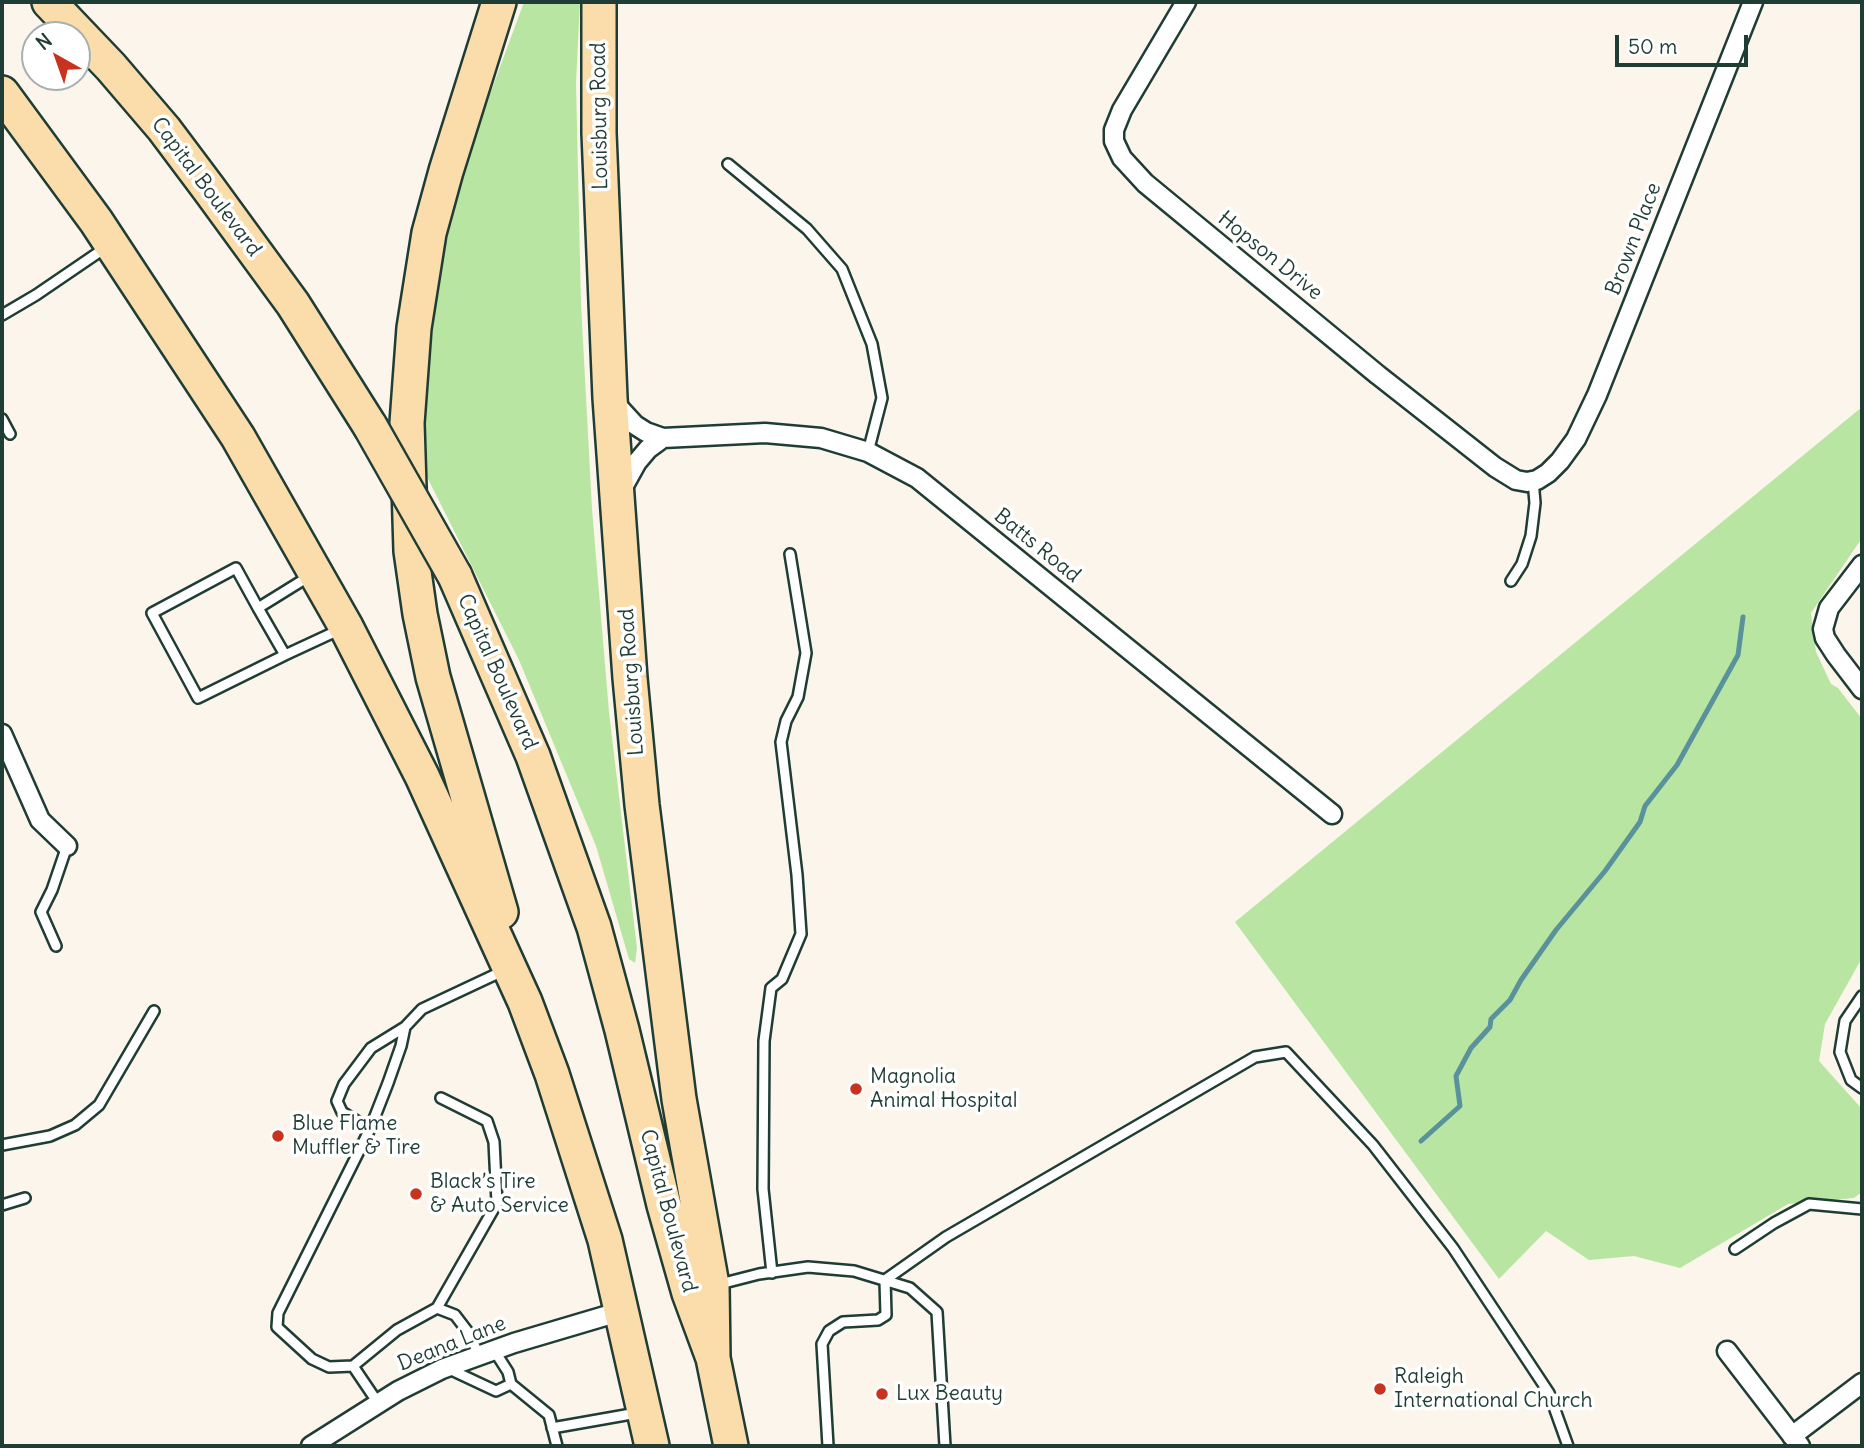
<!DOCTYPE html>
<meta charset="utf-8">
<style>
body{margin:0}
#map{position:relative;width:1864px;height:1448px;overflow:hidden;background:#fbf5ec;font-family:Delius,sans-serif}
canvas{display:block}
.frame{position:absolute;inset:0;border:4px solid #1f3d34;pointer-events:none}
.north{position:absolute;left:21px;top:21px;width:70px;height:70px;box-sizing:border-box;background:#fff;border:2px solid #a5b1ae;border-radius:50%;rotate:320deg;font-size:19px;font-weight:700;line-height:28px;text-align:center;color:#1f3d34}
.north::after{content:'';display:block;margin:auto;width:24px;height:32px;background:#c8321e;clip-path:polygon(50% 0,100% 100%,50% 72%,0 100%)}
.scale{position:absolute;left:1615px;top:35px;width:133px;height:32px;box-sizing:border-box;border:4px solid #1f3d34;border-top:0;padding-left:9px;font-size:21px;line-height:24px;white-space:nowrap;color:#1f3d34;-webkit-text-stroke:5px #fff;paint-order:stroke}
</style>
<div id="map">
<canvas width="1864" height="1448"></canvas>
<div class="frame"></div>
<div class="north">N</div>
<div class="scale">50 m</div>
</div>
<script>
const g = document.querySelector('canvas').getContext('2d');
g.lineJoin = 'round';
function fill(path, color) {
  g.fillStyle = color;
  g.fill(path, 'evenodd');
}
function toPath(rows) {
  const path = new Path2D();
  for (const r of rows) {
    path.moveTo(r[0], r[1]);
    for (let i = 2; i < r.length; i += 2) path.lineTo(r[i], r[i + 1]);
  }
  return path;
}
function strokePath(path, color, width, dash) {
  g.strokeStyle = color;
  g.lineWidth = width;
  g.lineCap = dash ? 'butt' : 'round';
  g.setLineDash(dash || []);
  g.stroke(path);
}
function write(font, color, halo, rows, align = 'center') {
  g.font = font + ' Delius,sans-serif';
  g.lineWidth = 7;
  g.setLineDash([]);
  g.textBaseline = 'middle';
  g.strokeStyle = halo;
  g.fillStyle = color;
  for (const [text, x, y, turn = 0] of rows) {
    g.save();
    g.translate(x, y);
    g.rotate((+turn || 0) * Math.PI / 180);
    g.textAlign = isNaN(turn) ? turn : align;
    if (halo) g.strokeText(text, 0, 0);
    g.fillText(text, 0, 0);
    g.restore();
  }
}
fill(toPath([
 [524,2,580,2,576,83,581,303,592,509,609,712,637,948,635,963,629,959,596,846,519,660,419,461,439,271,470,148],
 [1862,407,1862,538,1811,613,1816,652,1831,684,1838,688,1862,719,1862,958,1825,1024,1819,1061,1862,1109,1862,1192,1854,1198,1788,1204,1680,1268,1634,1256,1589,1260,1546,1231,1499,1279,1235,922]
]), '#b9e5a3');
strokePath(toPath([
 [1421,1141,1460,1106,1456,1076,1471,1048,1490,1027,1491,1019,1510,1000,1521,980,1556,930,1605,871,1640,822,1645,806,1677,765,1738,655,1743,617]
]), '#59929b', 5);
const lane = toPath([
 [728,164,807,229,842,269,872,344,882,398,868,452],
 [2,315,36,295,105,248],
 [2,419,10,434],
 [308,577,258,608,285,655,341,629],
 [1511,581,1522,564,1531,536,1535,503,1533,480],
 [258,608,236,568,152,613,198,698,285,655],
 [56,946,41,912,52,890,67,846],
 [1862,996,1845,1021,1840,1052,1851,1080,1862,1088],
 [370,1129,342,1112,337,1101,344,1084,371,1048,405,1027],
 [2,1145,50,1136,75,1125,99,1105,154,1011],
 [2,1205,25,1198],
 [1735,1249,1774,1223,1809,1204,1862,1209],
 [772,1273,763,1189,764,1041,771,988,782,979,801,934,797,875,781,742,786,721,798,697,806,653,790,554],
 [720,1284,759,1274,808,1267,854,1271,910,1288,937,1312,945,1446],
 [437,1308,497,1203,494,1142,487,1121,441,1098],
 [494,1350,508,1372,511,1384],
 [353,1366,397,1330,437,1308,455,1315,468,1332,479,1355],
 [447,1368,496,1391,511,1384,549,1415,557,1446],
 [378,1403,353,1366,329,1367,312,1359,277,1327,278,1313,370,1129,388,1083,401,1046,405,1027,422,1009,505,970],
 [552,1428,637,1413],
 [828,1446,822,1344,829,1331,843,1322,878,1320,886,1315,885,1280,946,1237,1255,1057,1286,1052,1373,1145,1453,1248,1549,1393,1568,1446]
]);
const street = toPath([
 [1186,2,1122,110,1114,130,1114,141,1122,158,1145,183,1378,375,1495,467,1516,480,1527,482,1537,480,1548,473,1560,461,1576,439,1597,395,1753,2],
 [613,401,635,425,646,432,663,438,765,433,821,438,868,452,917,478,1332,814],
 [622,489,637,462,648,449,663,438],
 [1862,565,1829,608,1823,629,1825,638,1836,655,1862,689],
 [2,734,40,820,67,846],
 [1727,1351,1800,1446],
 [1792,1436,1862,1383],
 [311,1446,398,1391,442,1369,514,1343,622,1311]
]);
const highway = toPath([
 [49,2,111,67,164,129,209,189,293,304,370,426],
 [499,2,446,171,429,233,414,328,407,423,411,551,420,614,433,677,501,912],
 [599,2,599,133,610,398,630,678,642,805,679,1099,712,1285,713,1358],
 [2,93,96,221,238,437,346,627,422,776,525,1002,552,1074,605,1240,652,1446],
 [455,576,533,756,594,927,622,1030,664,1205,689,1293,713,1358,731,1446]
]);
strokePath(lane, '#1f3d34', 14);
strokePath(street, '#1f3d34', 23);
strokePath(highway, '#1f3d34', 38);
strokePath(lane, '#fff', 9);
strokePath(street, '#fff', 18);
strokePath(highway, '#fbddab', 33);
const highwayBridge = toPath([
 [370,426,455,576]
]);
strokePath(highwayBridge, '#1f3d34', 38, []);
strokePath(highwayBridge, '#fbddab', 33);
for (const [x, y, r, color] of [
 [856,1089,7,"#c8321e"],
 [278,1136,7,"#c8321e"],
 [416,1194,7,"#c8321e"],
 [1380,1389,7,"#c8321e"],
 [882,1394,7,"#c8321e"]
]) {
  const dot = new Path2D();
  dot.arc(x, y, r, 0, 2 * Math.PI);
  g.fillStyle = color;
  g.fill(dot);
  strokePath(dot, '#fff', 2.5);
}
write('21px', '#1f3d34', '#fff', [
 ["Louisburg Road",600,116,-91],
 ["Capital Boulevard",206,187,53],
 ["Brown Place",1634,239,-69],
 ["Hopson Drive",1270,256,39],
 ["Batts Road",1037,546,39],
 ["Capital Boulevard",497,672,66],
 ["Louisburg Road",632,682,-94],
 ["Capital Boulevard",668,1211,75],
 ["Deana Lane",452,1344,-22]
]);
write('21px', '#1f3d34', '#fff', [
 ["Magnolia",870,1077],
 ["Animal Hospital",870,1101],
 ["Blue Flame",292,1124],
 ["Muffler & Tire",292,1148],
 ["Black’s Tire",430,1182],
 ["& Auto Service",430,1206],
 ["Raleigh",1394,1377],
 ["International Church",1394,1401],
 ["Lux Beauty",896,1394]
], 'left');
</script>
